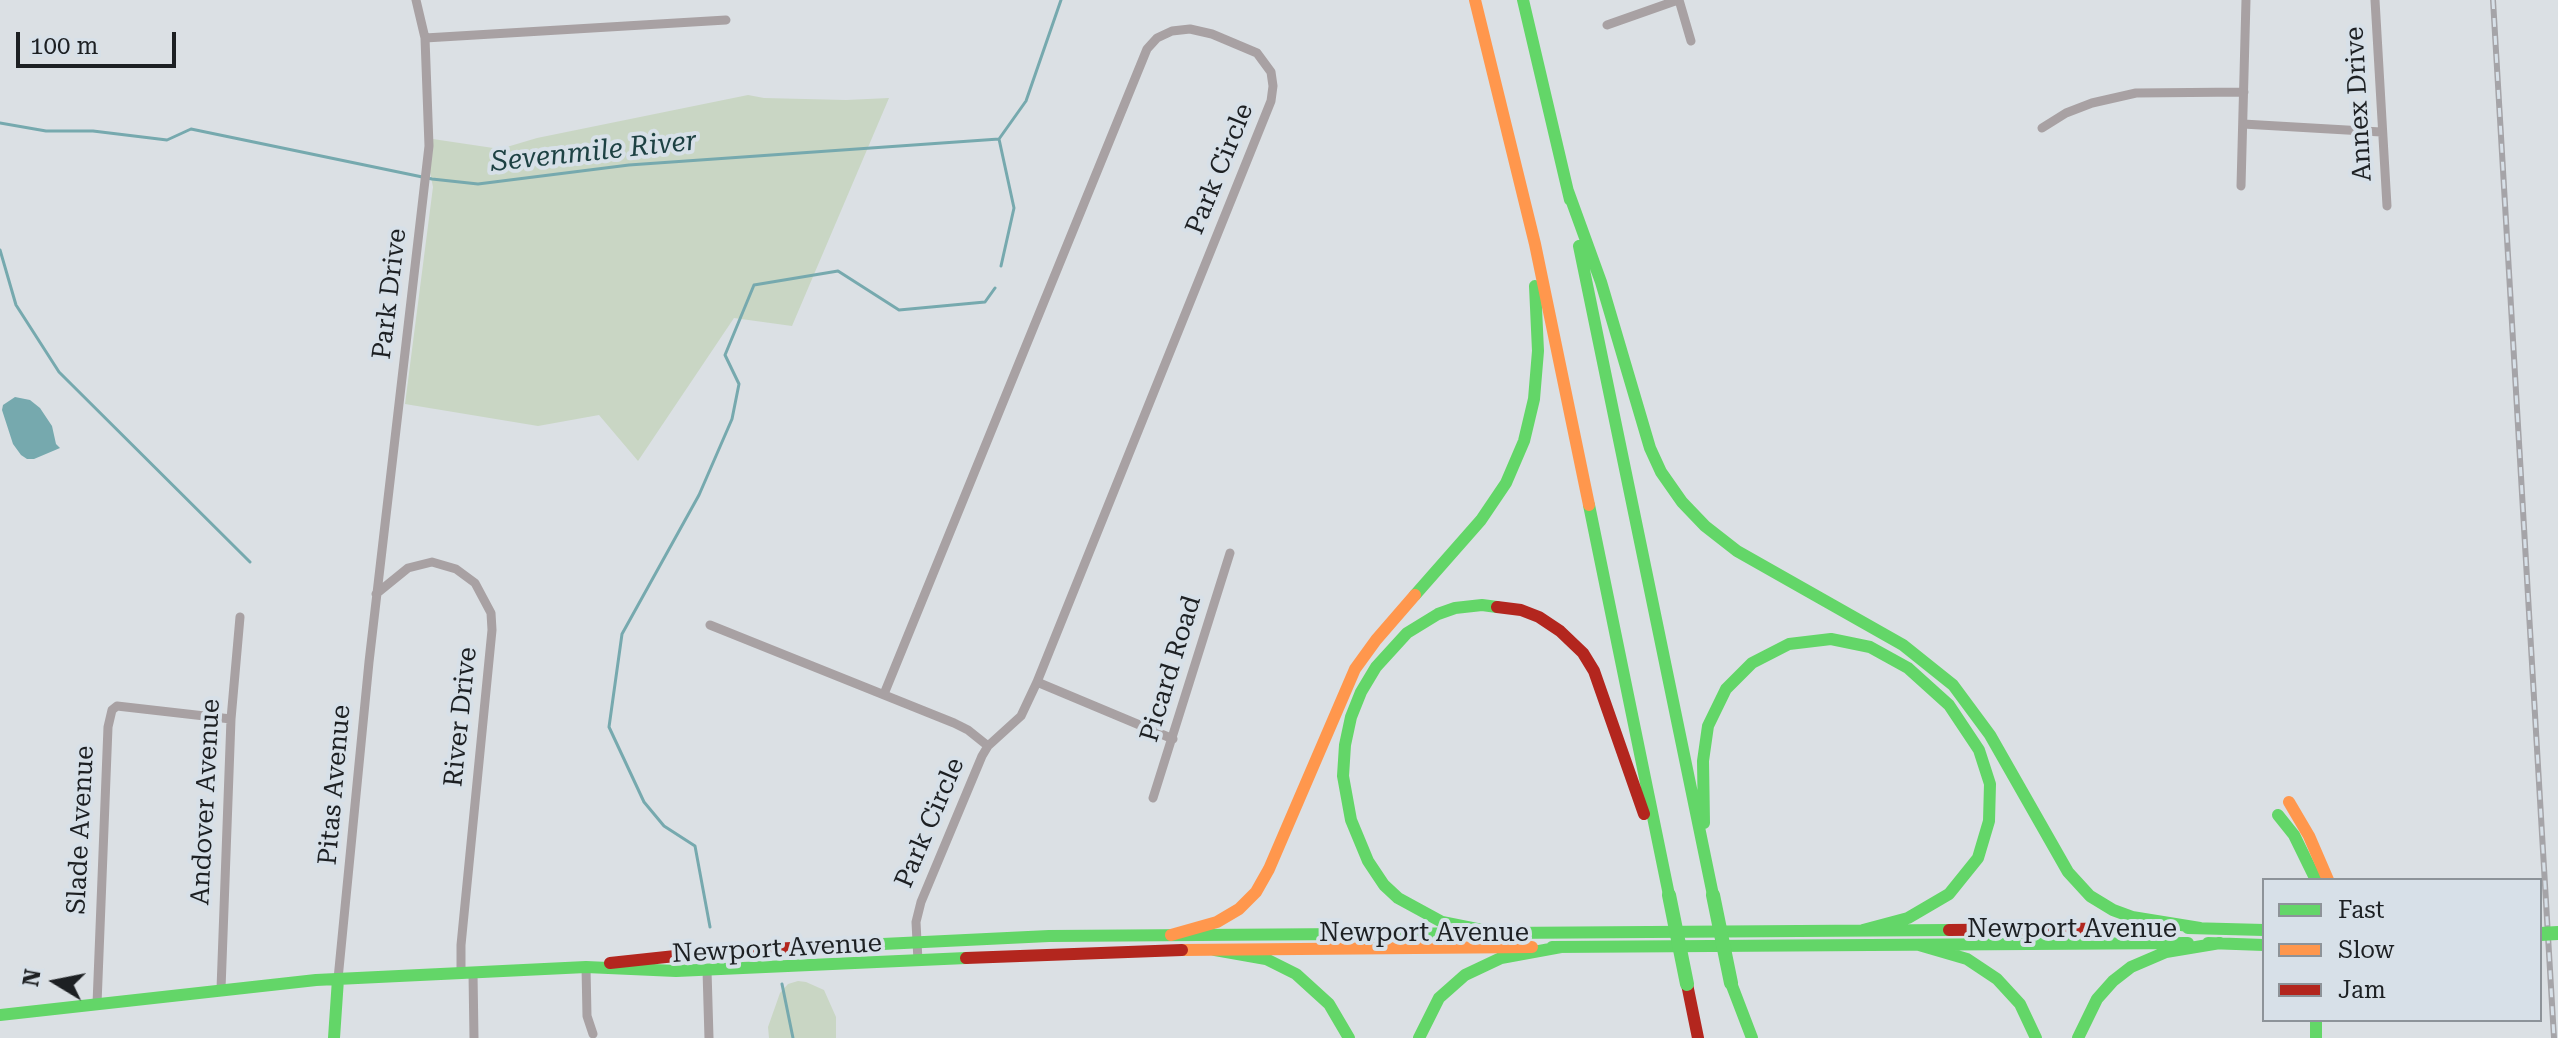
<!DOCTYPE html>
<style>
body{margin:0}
#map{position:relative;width:2558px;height:1038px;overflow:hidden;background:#dbe0e4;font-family:"Roboto Serif",serif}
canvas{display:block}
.legend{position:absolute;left:2262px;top:878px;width:280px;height:144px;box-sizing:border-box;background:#d7e0e8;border:2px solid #8d9399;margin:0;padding:10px 14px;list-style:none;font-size:24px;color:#1d2023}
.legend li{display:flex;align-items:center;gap:16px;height:40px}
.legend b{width:40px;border:2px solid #8d9399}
.north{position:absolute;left:16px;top:942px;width:80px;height:80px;-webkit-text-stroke:6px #d7e0e8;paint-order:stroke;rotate:280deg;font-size:22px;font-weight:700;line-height:32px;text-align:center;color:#1d2023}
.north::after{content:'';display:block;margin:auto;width:28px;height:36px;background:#1d2023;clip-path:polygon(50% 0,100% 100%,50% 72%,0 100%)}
.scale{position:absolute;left:16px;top:32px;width:160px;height:36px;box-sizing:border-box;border:4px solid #1d2023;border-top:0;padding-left:10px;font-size:24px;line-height:28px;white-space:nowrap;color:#1d2023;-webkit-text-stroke:6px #d7e0e8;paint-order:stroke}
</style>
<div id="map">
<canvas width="2558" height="1038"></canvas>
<ul class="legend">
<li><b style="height:10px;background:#63d668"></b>Fast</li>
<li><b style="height:10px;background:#ff974d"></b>Slow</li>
<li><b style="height:10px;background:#b3261e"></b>Jam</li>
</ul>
<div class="north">N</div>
<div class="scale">100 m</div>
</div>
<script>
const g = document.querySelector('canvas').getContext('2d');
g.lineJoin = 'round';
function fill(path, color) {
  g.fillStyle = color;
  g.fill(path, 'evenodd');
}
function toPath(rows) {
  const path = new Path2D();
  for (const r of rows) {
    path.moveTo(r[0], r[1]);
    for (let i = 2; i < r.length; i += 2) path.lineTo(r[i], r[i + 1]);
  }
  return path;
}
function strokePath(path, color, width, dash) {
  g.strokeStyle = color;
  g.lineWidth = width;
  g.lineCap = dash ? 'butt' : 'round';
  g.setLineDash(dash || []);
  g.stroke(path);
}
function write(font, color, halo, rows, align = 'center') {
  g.font = font + ' "Roboto Serif",serif';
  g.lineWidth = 8;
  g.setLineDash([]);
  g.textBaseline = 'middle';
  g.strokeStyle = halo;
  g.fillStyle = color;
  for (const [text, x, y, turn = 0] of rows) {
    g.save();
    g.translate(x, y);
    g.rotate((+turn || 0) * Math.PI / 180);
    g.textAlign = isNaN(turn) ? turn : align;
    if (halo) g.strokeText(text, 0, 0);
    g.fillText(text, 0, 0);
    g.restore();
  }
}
fill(toPath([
 [748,95,764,98,846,100,889,98,792,326,734,318,638,461,599,415,538,426,405,404,433,187,426,152,426,138,500,149,537,138],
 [798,981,806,982,824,990,836,1017,836,1038,769,1038,768,1027,780,993,788,984]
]), '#c9d6c4');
fill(toPath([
 [15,397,30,400,40,408,52,426,56,444,60,448,34,459,27,459,21,455,13,444,2,410,3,405]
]), '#76a9ae');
strokePath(toPath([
 [0,123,46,131,93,131,167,140,191,129,432,179,478,184,629,165,999,139,1026,101,1061,0],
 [999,139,1014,208,1001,266],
 [0,250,16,305,59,372,250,562],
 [710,927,695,846,664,826,644,802,609,727,622,634,699,495,732,419,739,384,725,355,754,285,838,271,899,310,985,302,995,288],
 [782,984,793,1038]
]), '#76a9ae', 3);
strokePath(toPath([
 [1679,0,1691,41],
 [2375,0,2387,206],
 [1607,25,1678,0],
 [425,38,726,20],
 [2243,124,2381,132],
 [2042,128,2066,113,2092,103,2136,93,2244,92],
 [2241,186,2246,0],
 [376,594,408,568,432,562,456,569,475,583,491,613,492,630,461,945,461,973],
 [710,625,954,723,968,730,988,746],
 [1037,682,1173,739],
 [884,694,1147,49,1157,38,1172,31,1190,29,1212,34,1257,53,1271,72,1273,86,1271,101,1037,682,1021,716,988,746,982,756,921,902,916,922,918,961],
 [1153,798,1230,553],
 [586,967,587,1016,593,1034],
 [707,970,709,1038],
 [473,973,474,1038],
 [338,979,369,662,429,146,425,38,416,0],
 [221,989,231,719,240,617],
 [97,1004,108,727,112,710,117,706,231,719]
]), '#a8a1a3', 9);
strokePath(toPath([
 [1523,0,1570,200],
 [1568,191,1601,282,1650,448,1661,472,1682,502,1705,526,1737,551,1903,645,1953,685,1990,735,2068,872,2090,896,2113,910,2132,917,2200,928],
 [1579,246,1713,895],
 [1589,505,1669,895],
 [1415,595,1481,520,1506,483,1524,441,1534,399,1538,351,1535,286],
 [2278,815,2294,835,2316,880],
 [1704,823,1703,761,1708,726,1726,689,1752,663,1789,644,1831,639,1870,647,1908,668,1949,705,1979,750,1990,784,1989,821,1978,858,1949,894,1908,918,1863,930],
 [2188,928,2264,930],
 [1492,932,1442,922,1398,898,1384,885,1368,861,1351,820,1343,776,1345,745,1351,717,1361,692,1376,667,1407,633,1438,614,1455,608,1482,605,1497,607],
 [2208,943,2264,945],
 [862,945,1049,936,1949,930],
 [1919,945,1967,959,1997,979,2020,1004,2036,1038],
 [1552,947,2188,943],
 [1215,950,1266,959,1296,974,1329,1004,1349,1038],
 [1731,983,1752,1038],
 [0,1015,316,980,586,967,676,971,966,958],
 [2316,1020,2316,1038],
 [334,1038,338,979],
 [1419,1038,1439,998,1465,975,1501,958,1561,947],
 [2078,1038,2097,999,2113,981,2131,967,2166,952,2220,943]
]), '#63d668', 12);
strokePath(toPath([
 [1475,0,1535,244,1589,505],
 [2289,802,2309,836,2328,880],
 [1171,935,1217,922,1239,909,1256,892,1269,869,1355,669,1376,640,1415,595],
 [1182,950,1532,947]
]), '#ff974d', 12);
strokePath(toPath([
 [1497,607,1521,610,1539,617,1560,631,1583,653,1594,671,1644,814],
 [1949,930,2168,928],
 [966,958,1182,950],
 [610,963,722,951,862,945],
 [1687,984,1698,1038]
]), '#b3261e', 12);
const rail = toPath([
 [2493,0,2554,1038]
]);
strokePath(rail, '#a5a4a8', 6);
strokePath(rail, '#d7e0e8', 3, [9]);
strokePath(toPath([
 [1669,895,1687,984],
 [1713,895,1731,983],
 [2540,934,2558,933]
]), '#63d668', 14);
write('26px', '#1d2023', '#d7e0e8', [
 ["Annex Drive",2359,104,-93],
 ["Park Circle",1220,169,-68],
 ["Park Drive",390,294,-83],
 ["Picard Road",1171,669,-73],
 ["River Drive",461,717,-84],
 ["Pitas Avenue",335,785,-85],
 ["Andover Avenue",206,802,-87],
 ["Park Circle",930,823,-67],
 ["Slade Avenue",81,830,-87],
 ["Newport Avenue",2072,929],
 ["Newport Avenue",1424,933],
 ["Newport Avenue",777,949,-3]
]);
write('italic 28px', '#1d4143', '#d7e0e8', [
 ["Sevenmile River",594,152,-6]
]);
</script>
